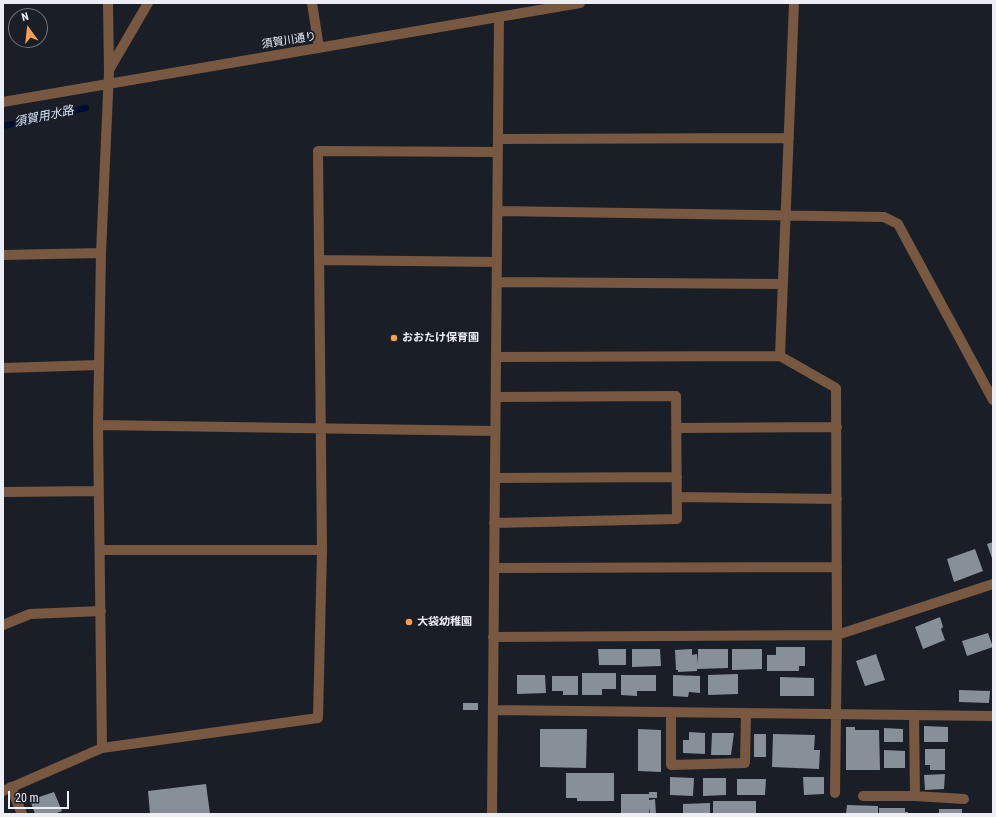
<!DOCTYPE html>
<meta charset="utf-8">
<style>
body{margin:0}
#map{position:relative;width:996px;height:817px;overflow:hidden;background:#1a1f27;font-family:"Roboto Condensed",sans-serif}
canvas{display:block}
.frame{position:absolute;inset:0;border:4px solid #ebeff5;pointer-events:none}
.north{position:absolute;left:8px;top:8px;width:40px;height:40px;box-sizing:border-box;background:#1a1f27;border:1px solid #6e7279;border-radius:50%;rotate:345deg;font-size:11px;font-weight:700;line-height:16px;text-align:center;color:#ebeff5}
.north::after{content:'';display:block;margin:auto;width:14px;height:18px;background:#fb9e51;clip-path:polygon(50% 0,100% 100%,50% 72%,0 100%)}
.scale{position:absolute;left:8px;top:791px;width:61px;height:18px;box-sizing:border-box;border:2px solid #ebeff5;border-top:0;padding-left:5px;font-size:12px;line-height:14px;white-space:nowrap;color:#ebeff5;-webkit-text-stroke:3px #1a1f27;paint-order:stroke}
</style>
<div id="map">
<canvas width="996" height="817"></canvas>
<div class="frame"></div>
<div class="north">N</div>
<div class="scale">20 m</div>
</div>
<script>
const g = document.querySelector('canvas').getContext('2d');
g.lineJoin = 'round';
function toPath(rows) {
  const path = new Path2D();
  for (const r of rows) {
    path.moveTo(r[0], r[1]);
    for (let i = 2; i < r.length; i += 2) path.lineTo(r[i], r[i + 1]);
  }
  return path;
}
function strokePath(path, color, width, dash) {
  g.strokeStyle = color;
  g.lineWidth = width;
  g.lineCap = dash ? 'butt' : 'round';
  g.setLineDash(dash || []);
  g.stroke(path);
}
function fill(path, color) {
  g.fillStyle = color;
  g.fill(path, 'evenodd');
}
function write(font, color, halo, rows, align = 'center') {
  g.font = font + ' "Roboto Condensed","Noto Sans JP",sans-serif';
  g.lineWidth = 4;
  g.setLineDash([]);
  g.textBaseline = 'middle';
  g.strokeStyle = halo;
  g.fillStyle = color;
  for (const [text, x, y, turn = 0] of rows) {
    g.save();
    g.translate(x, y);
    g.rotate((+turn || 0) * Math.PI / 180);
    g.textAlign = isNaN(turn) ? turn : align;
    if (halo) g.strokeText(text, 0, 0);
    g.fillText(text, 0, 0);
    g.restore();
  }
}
strokePath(toPath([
 [3,126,86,108]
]), '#000d30', 6);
fill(toPath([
 [993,542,993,561,987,544],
 [975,549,983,571,954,582,947,559],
 [940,617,943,627,941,629,945,640,923,649,915,627],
 [988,633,993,647,967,656,962,641],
 [776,647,805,647,805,666,799,666,799,671,767,671,767,655,776,655],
 [598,649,626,649,626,665,599,665],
 [632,649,660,649,661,666,632,667],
 [692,649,692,655,697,654,698,664,698,649,728,649,728,668,697,669,697,671,678,672,678,670,676,670,675,650],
 [732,649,762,649,762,669,732,670],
 [876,654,885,680,865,686,856,661],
 [582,673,616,673,616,689,602,689,602,695,582,695],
 [738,674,738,694,708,695,708,675],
 [517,675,545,675,546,693,517,694],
 [621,675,656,675,656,691,637,691,637,696,621,695],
 [673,675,700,676,700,693,689,692,688,697,673,696],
 [552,676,578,676,578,695,563,695,563,691,552,691],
 [780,677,814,678,814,696,780,696],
 [959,690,990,691,989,703,959,702],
 [463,703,478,703,478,710,463,710],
 [924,726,948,727,948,742,924,742],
 [846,727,855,727,855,730,879,730,880,770,846,770],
 [884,728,903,729,903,742,884,742],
 [540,729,587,729,586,768,540,767],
 [638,729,661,730,661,772,638,771],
 [689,732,705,733,705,754,683,753,683,740,689,740],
 [712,733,734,733,731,755,711,755],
 [754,734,766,734,766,757,754,757],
 [773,734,815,735,814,750,820,750,819,769,772,767],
 [925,749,945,749,945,770,930,770,930,765,925,765],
 [884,750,905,751,905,768,884,768],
 [566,773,614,773,614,801,577,801,577,798,566,798],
 [945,774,944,789,925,790,924,775],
 [670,777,694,778,693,796,670,795],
 [803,777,824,777,824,794,804,795],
 [703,778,726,778,726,795,703,796],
 [737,779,766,779,765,795,737,795],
 [206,784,210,814,150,814,148,791],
 [54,792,62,811,54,814,35,814,30,800],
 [649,792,657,792,657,798,649,798,649,800,655,799,656,814,650,814,650,808,649,814,621,814,621,794,649,794],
 [713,801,756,801,756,814,713,814],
 [710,803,710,814,683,814,683,804],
 [847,805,878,806,878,814,846,814],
 [879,808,905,808,905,812,908,812,908,814,879,814],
 [939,809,962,809,962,814,939,814]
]), '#878f99');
strokePath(toPath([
 [312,3,319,48],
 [109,70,148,3],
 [3,102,580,3],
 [498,139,789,138],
 [498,211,884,217,898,224,993,400],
 [3,255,101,253],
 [319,260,497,262],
 [497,282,783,284],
 [780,356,794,3],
 [496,357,780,356,836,388,837,635,835,793],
 [3,368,99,365],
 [98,425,495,431],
 [676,428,837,427],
 [495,478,677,477],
 [3,492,99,491],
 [677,497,837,499],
 [494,523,677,519,676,396,496,397],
 [100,550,322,550],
 [494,568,837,567],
 [3,625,30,614,101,611],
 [493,637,837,635,993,584],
 [493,710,993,716],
 [671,713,671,765,745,763,746,713],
 [914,715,915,796,964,799],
 [102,748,98,425,101,253,109,71,108,3],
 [11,787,22,814],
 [3,791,102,748,318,718,322,550,318,151,498,152],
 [863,796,915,796],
 [492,814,499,18]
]), '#785840', 10);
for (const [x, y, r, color] of [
 [394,338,4,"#fb9e51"],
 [409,622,4,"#fb9e51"]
]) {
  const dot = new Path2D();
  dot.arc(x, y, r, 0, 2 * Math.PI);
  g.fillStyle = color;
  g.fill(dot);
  strokePath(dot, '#1a1f27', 1.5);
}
write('11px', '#ebeff5', '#1a1f27', [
 ["須賀川通り",289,41,-9]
]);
write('bold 11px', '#ebeff5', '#1a1f27', [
 ["おおたけ保育園",402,338],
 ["大袋幼稚園",417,622]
], 'left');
write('italic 12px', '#d7e4f8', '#1a1f27', [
 ["須賀用水路",44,117,-12]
]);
</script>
